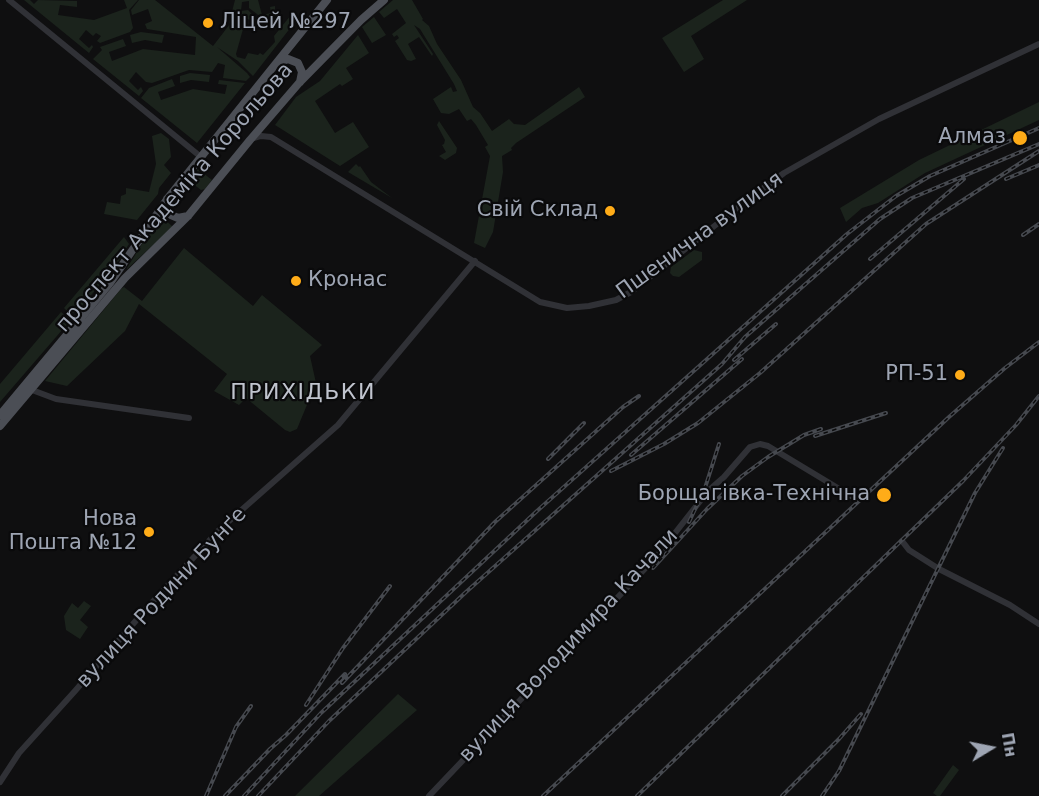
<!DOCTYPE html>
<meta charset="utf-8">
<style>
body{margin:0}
#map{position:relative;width:1039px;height:796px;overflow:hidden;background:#0f0f10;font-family:"DejaVu Sans",sans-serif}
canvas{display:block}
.north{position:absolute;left:961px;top:718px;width:60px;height:60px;-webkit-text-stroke:4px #0a0a0b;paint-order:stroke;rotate:80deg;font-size:16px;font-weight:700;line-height:24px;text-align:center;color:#9ea5b3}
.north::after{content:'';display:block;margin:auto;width:21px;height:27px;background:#9ea5b3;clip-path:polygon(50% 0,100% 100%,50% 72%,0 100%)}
</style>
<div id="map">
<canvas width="1039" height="796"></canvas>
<div class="north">Пн</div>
</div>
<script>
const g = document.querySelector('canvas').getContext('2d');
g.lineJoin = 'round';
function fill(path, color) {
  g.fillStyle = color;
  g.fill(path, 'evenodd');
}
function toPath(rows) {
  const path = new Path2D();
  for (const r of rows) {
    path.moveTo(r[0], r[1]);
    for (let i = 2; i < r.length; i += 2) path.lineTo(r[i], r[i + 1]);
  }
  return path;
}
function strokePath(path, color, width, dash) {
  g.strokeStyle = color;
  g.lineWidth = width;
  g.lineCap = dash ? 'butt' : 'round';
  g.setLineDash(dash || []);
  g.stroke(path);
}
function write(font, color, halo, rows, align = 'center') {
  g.font = font + ' "DejaVu Sans",sans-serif';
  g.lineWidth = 4.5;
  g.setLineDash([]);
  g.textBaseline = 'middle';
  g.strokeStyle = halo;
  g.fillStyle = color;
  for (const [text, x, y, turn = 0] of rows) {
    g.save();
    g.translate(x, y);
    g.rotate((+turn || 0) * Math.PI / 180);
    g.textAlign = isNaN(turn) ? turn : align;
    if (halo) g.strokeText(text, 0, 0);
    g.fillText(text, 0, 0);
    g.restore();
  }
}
fill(toPath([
 [24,0,30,0,34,4,38,0,77,1,77,7,60,5,58,15,94,20,127,8,124,0,138,0,129,10,133,28,130,32,100,43,97,41,101,36,96,33,93,36,86,30,79,39,89,48,92,45,93,47,89,53],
 [139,0,155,0,213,46,230,24,229,23,235,0,258,0,262,15,271,13,270,7,275,6,275,16,265,20,249,8,249,1,242,2,241,11,248,10,261,23,260,28,255,26,256,22,247,19,245,22,236,54,237,57,245,59,248,53,258,55,260,53,263,55,275,42,274,36,291,15,294,13,298,18,253,76,238,61,217,47,247,73,250,77,246,81,223,78,225,65,218,63,212,72,189,70,152,83,146,82,136,72,129,81,138,90,141,87,143,91,139,96,93,59,102,50,100,47,123,39,126,46,109,52,112,61,143,49,195,55,196,37,147,29,145,24,152,21,148,9,132,15,131,10],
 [393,0,412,0,423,19,422,20,429,26,437,44,461,80,473,107,480,113,492,131,509,119,514,124,525,125,579,87,585,97,516,143,511,148,512,150,502,156,503,172,493,232,485,248,474,243,490,156,485,147,488,145,476,125,471,119,467,121,459,109,449,114,441,113,433,99,451,87,453,92,457,91,454,84,420,29,414,25,433,54,432,56,419,37,408,44,416,59,411,61,407,60,395,41,399,38,397,35,394,37,392,34,406,23,397,9,384,18,379,12],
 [723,0,747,0,691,36,704,59,684,72,662,38],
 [374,17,386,35,372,43,362,27],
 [141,32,164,35,162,43,145,40,132,43,130,35],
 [358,35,369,53,346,68,353,79,342,86,340,84,315,101,335,133,353,122,369,147,340,166,275,125,296,97,320,81],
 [190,73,210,75,209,82,191,80,180,83,180,76],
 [172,79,175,86,158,92,161,100,193,89,225,94,227,85,218,84,219,80,245,83,197,143,141,98,149,88],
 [1039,102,1039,120,925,173,878,203,862,208,846,222,840,208,919,160],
 [439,121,457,148,456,153,445,160,439,156,446,152,442,145,444,144,445,140,437,125],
 [161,133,169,139,171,157,164,165,171,173,159,188,158,194,137,220,104,214,107,202,120,204,121,196,126,194,126,188,149,192,156,164,152,136],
 [356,164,359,167,360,166,371,182,392,198,348,172],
 [198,169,212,180,205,189,201,190,192,183,192,178],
 [160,215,173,227,127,269,127,268],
 [124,237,129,244,114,268,76,313,68,312,64,308],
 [184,248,253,306,262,295,322,345,310,356,316,383,297,429,290,432,285,430,246,398,239,405,214,391,227,374,139,304,125,331,67,386,45,381,121,289,124,287,142,301],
 [694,250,702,252,702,260,679,277,673,276,670,273,671,267],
 [61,312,67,317,69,322,0,402,0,384],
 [84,601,91,606,80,620,88,627,80,639,66,630,64,616,72,603,78,608],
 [398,694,417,710,319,796,295,796],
 [953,765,959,770,940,796,937,796,933,793]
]), '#1b231c');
strokePath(toPath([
 [9,0,201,157],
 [251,139,261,136,271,137,540,302,567,308,589,306,616,300,631,292,746,201,784,173,879,119,1039,44],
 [32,390,56,399,189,418],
 [902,541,909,550,939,569,1010,605,1039,624],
 [0,782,19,753,75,691,146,609,220,529,338,425,475,261],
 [429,796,657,556,708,491,724,477,750,447,760,444,768,446,851,496]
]), '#303136', 6);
strokePath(toPath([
 [278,63,288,59,298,63,302,72,300,82],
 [167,199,166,208,171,215,178,218,188,216],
 [0,415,110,283,168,198,327,0],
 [0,426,125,278,188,216,250,140,299,83,361,20,384,0]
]), '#4b4e55', 8);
const rail = toPath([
 [1006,179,1039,165],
 [1023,235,1039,224],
 [870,259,964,179],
 [734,360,776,324],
 [815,436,886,413],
 [631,455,742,359],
 [548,459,584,423],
 [611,471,664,444,698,423,760,373,926,224,1039,151],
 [689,522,705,488,719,444],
 [653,568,707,509,742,476,768,457,804,435,821,429],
 [342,683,495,522,623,407,639,396],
 [306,705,343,648,390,586],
 [206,796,236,727,251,706],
 [225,796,270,749,286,735,345,674],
 [244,796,321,713,537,511,847,234,896,196,930,176,1039,128],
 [258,796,329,721,466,592,722,364,745,337,880,219,912,198,1039,144],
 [543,796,949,417,1005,368,1039,342],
 [637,796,963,481,1016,425,1039,396],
 [782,796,839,739,861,714],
 [822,796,839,771,975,493,1003,448]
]);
strokePath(rail, '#46494f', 4);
strokePath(rail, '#0a0a0b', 1.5, [4.5]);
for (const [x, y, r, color] of [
 [208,23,6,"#ffac18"],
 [1020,138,8,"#ffac18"],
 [610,211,6,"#ffac18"],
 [296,281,6,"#ffac18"],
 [960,375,6,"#ffac18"],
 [884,495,8,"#ffac18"],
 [149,532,6,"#ffac18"]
]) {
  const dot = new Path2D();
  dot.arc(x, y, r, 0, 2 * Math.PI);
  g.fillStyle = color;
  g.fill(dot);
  strokePath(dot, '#0a0a0b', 2);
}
write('21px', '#9ea5b3', '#0a0a0b', [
 ["Ліцей №297",220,23,"left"],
 ["Алмаз",1006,138],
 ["Свій Склад",598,211],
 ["Кронас",308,281,"left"],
 ["РП-51",948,375],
 ["Борщагівка-Технічна",870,495],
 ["Нова",137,520],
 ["Пошта №12",137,544]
], 'right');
write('21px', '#9ea5b3', '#0a0a0b', [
 ["проспект Академіка Корольова",175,198,-49],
 ["Пшенична вулиця",700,236,-36],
 ["вулиця Родини Бунґе",162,598,-47],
 ["вулиця Володимира Качали",569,646,-47]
]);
g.letterSpacing = '1.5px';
write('22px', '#c0c4ce', '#0a0a0b', [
 ["ПРИХІДЬКИ",303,393]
]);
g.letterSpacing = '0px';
</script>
